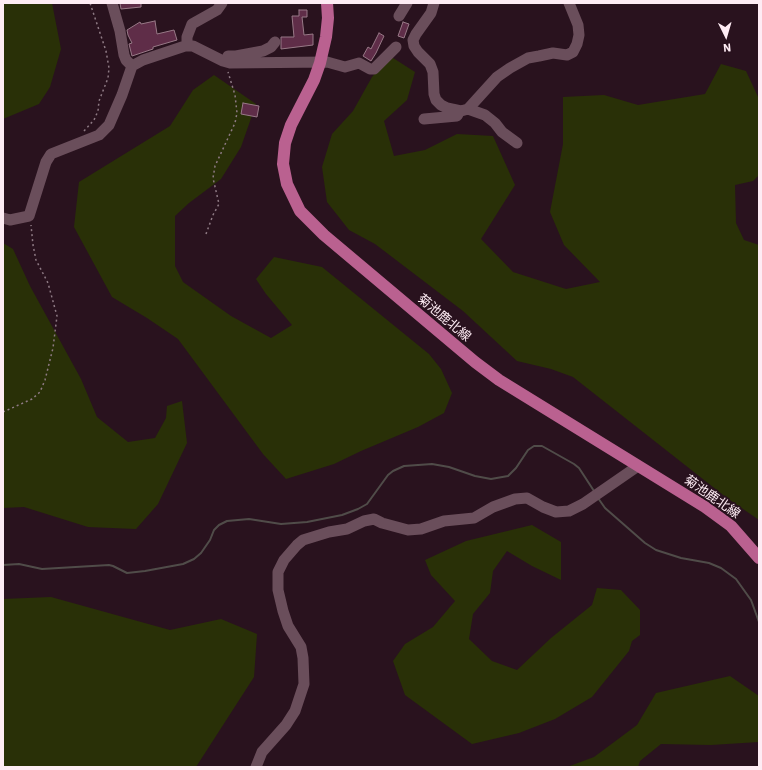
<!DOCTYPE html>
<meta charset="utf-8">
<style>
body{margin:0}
#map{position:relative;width:762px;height:770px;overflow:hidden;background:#29121e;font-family:"IBM Plex Sans",sans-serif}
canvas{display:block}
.frame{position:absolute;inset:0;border:4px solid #feecf4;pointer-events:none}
.north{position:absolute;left:706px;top:16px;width:40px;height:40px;-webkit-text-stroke:3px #29121e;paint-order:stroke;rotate:175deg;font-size:11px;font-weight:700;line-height:16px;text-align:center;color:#feecf4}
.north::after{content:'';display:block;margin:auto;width:14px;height:18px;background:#feecf4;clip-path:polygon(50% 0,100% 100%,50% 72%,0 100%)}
</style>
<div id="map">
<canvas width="762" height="770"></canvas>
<div class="frame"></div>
<div class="north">N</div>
</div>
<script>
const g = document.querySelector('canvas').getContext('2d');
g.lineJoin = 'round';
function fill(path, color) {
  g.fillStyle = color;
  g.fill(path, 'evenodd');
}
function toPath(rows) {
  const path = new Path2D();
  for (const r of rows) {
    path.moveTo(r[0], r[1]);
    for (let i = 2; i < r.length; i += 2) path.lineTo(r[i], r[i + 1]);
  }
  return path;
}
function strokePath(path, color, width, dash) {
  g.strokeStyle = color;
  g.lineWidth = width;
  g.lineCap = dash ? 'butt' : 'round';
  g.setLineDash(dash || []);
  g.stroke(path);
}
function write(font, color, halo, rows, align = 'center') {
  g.font = font + ' "IBM Plex Sans","Noto Sans JP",sans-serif';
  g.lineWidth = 3.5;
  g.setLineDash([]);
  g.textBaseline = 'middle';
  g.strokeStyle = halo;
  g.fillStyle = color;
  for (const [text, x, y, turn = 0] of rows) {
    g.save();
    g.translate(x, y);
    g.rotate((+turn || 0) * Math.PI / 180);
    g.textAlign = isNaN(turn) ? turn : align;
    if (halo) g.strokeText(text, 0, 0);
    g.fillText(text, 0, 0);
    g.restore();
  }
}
fill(toPath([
 [3,3,52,3,61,49,50,87,39,104,3,119],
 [390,56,415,72,407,100,384,121,394,156,425,150,457,134,493,136,515,185,481,239,513,272,566,289,600,282,564,245,550,212,563,144,563,97,604,95,638,105,705,94,721,64,746,71,759,99,759,175,753,181,735,185,736,223,744,240,759,245,759,520,727,498,573,377,551,369,517,361,463,311,375,244,349,230,327,202,322,167,332,134,353,111,372,77],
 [214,75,256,104,241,147,221,179,189,203,175,216,175,266,183,282,231,316,271,338,292,325,266,294,256,279,274,257,322,267,429,354,441,369,452,393,444,413,418,427,361,451,334,464,286,479,263,454,178,339,147,318,112,297,74,227,79,182,170,126,193,90],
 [3,243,13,249,30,286,81,379,97,417,128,442,155,438,166,418,167,406,182,401,187,443,158,504,136,529,88,527,24,507,3,508],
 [532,525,561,542,561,580,532,566,507,551,493,571,490,593,473,614,469,639,492,661,517,670,551,638,592,605,597,588,621,590,640,610,640,635,632,641,629,651,592,697,555,719,519,733,472,744,405,695,393,661,405,644,433,627,455,601,431,575,425,560,466,541],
 [51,597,170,630,221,619,257,634,254,677,196,767,3,767,3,599],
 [730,676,759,696,759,742,711,745,661,744,640,761,638,767,567,767,594,757,637,725,656,693]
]), '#293007');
strokePath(toPath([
 [598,498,605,508,645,543,656,550,681,558,709,563,721,568,736,579,751,600,759,622],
 [3,565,19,564,42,569,109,565,113,566,127,573,145,571,183,564,194,559,201,553,210,540,214,530,219,525,227,521,249,519,281,524,307,522,342,515,358,509,367,504,388,475,393,471,404,466,432,464,449,467,475,476,491,479,508,476,516,468,528,450,534,446,542,446,574,464,579,468,594,491]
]), '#504c49', 2);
const building = toPath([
 [120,3,141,3,141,7,121,9,120,3],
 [299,10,307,10,307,17,302,17,304,35,313,34,313,45,281,49,281,37,294,37,292,16,299,16,299,10],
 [155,21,157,34,174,30,177,40,153,47,153,49,132,56,129,44,132,43,128,35,127,30,140,22,141,24,155,21],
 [403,22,409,24,404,38,398,36,403,22],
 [379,33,384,36,376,53,371,61,363,56,368,47,371,49,379,33],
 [243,103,259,106,257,117,241,114,243,103]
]);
fill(building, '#5f2d48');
strokePath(building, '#987987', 1);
strokePath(toPath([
 [84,131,94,120,98,111,99,101,108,78,109,68,106,51,90,3],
 [206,234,213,215,219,204,213,178,215,166,235,123,237,113,235,95,228,72],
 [3,412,32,399,40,392,45,380,53,348,57,316,48,283,36,260,33,245,31,225]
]), '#8e7a84', 1.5, [2, 3]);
strokePath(toPath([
 [112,3,120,31,124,55,126,60,132,66],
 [434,3,431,13,416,34,413,40,414,46,418,52,430,64,433,72,434,94,436,100,441,105,447,108,461,111,468,109,497,77,510,68,528,58,539,56,553,53,567,55,573,52,577,44,579,35,578,25,569,3],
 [399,16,407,3],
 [187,46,187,37,192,24,217,10,222,3],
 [228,56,236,56,263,51,271,47,275,42],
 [468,109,485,115,495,123,502,132,517,143],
 [424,119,457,116,460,111],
 [3,218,10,220,29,216,46,162,51,154,99,135,109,125,122,95,132,66,143,60,185,46,193,46,223,61,230,63,327,62,345,67,359,63,370,69,374,69,396,47],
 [256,767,262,752,286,725,295,711,304,684,303,658,301,647,288,626,283,611,278,590,278,572,284,560,297,545,303,540,329,532,347,529,364,521,374,519,382,523,408,530,421,529,444,521,474,518,493,507,515,499,527,498,543,507,556,512,569,511,583,504,638,466]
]), '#6a4e5b', 11);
strokePath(toPath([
 [327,3,328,18,326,37,320,63,314,80,291,125,285,143,283,164,287,184,300,211,324,235,475,362,499,380,705,507,731,526,759,558]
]), '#ba6190', 12);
write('13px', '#feecf4', '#29121e', [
 ["菊池鹿北線",444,318,40],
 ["菊池鹿北線",712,497,35]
]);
</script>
